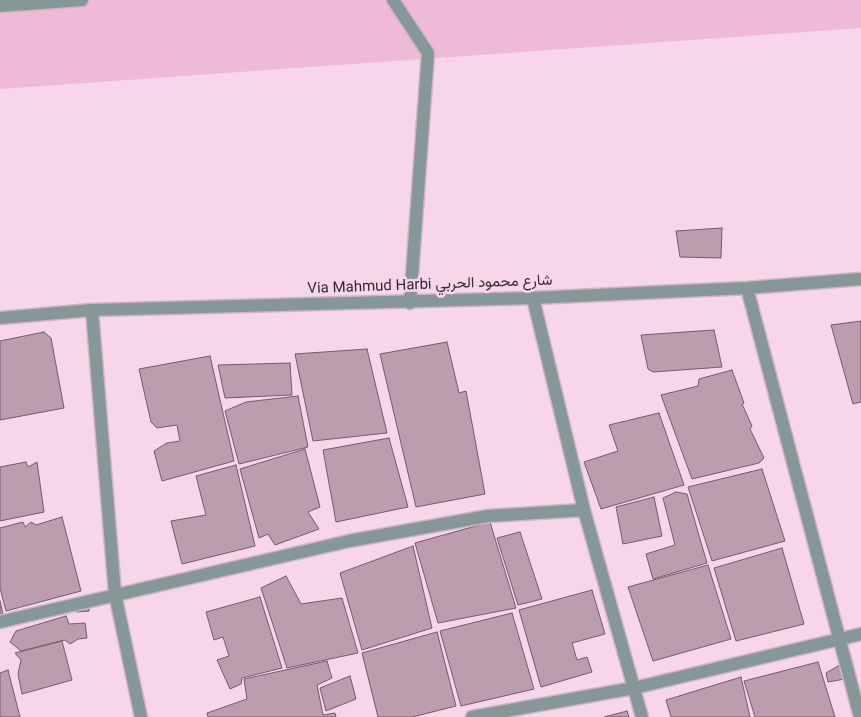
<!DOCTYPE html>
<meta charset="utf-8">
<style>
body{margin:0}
canvas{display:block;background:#f6d6e8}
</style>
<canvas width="861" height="717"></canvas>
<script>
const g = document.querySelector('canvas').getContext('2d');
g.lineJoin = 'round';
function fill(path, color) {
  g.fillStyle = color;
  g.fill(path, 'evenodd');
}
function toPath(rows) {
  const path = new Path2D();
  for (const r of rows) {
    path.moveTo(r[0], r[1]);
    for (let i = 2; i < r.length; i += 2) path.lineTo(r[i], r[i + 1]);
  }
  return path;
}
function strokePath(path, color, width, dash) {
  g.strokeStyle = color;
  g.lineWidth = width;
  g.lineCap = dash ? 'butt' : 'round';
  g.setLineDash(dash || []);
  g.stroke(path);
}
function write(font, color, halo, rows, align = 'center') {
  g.font = font + ' Roboto,Vazirmatn,sans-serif';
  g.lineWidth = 5;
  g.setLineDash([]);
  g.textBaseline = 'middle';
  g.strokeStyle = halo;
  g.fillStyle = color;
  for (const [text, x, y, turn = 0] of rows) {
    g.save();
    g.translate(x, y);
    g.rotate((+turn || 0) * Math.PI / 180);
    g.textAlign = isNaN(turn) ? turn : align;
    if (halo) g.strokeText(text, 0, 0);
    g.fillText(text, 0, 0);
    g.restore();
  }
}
fill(toPath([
 [0,0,861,0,861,28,0,89]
]), '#eebad8');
const building = toPath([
 [722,228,721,258,680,257,676,231,722,228],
 [861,321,861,402,853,404,831,325,861,321],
 [714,330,722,367,653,372,648,369,641,335,714,330],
 [44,332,51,338,64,408,0,420,0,341,44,332],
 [447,342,459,393,466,391,485,494,416,507,380,354,447,342],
 [367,349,387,433,313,441,295,354,367,349],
 [210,356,234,461,162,481,154,451,167,443,180,441,177,425,157,428,151,422,139,369,210,356],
 [290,363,292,395,225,398,218,365,290,363],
 [732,370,744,403,742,404,752,426,750,429,764,458,759,463,692,479,661,395,698,386,699,379,732,370],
 [298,396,308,447,239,464,225,411,246,402,298,396],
 [659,413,684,485,601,509,584,462,618,451,609,425,659,413],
 [389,438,408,507,336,522,323,450,389,438],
 [305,449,320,507,308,512,319,529,275,545,268,534,259,538,240,469,305,449],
 [26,462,28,467,37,462,44,512,0,521,0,467,26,462],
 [236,465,255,546,182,564,171,521,206,515,196,476,236,465],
 [762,469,785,541,712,561,688,487,762,469],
 [676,492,687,494,707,563,653,579,646,554,675,545,663,498,676,492],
 [654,497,662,536,623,544,616,507,654,497],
 [62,517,81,591,6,611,0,588,0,528,23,522,25,527,31,522,36,525,62,517],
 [490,522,516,608,438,623,415,543,490,522],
 [520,532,542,599,518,605,497,538,520,532],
 [413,546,432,628,362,650,340,573,413,546],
 [782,548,804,624,736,641,714,568,782,548],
 [708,565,731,639,653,661,628,587,708,565],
 [286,576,301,604,342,598,358,653,287,668,261,588,286,576],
 [592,590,605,634,572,643,577,660,587,657,592,672,541,687,519,610,592,590],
 [260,597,282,668,242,678,241,684,230,689,217,660,229,656,223,637,214,640,206,612,260,597],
 [0,601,3,614,0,615,0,601],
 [74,605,89,609,89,611,76,612,74,605],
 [512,613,534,689,461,706,440,631,512,613],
 [66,616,69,624,85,623,87,638,78,639,70,644,65,640,21,651,10,642,16,631,66,616],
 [437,632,456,706,412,717,378,717,362,653,437,632],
 [62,641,72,680,22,694,18,674,21,660,15,653,62,641],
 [327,661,332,678,317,685,323,715,335,713,336,717,208,717,207,713,247,699,244,679,327,661],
 [818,662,835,717,755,717,744,681,818,662],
 [843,663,845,679,828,682,826,673,843,663],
 [8,670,20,717,0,717,0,673,8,670],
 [350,676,356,699,326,711,320,688,350,676],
 [741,677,750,717,671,717,666,700,741,677],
 [627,711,629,717,604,717,627,711]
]);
fill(building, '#bb9dae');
strokePath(building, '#765a6a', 1);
const minor = toPath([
 [393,0,428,53,410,303],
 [0,6,82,0],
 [747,288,860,717],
 [533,298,584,510,642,717],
 [92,310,115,594,141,717],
 [0,318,92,310,533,298,747,288,861,279],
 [0,622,349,541,488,516,584,510],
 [472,717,634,688,861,634]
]);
strokePath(minor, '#d0b4c3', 15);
strokePath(minor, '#869798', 12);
write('15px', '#362a31', '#f6d6e8', [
 ["Via Mahmud Harbi شارع محمود الحربي",430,285,-2]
]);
</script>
